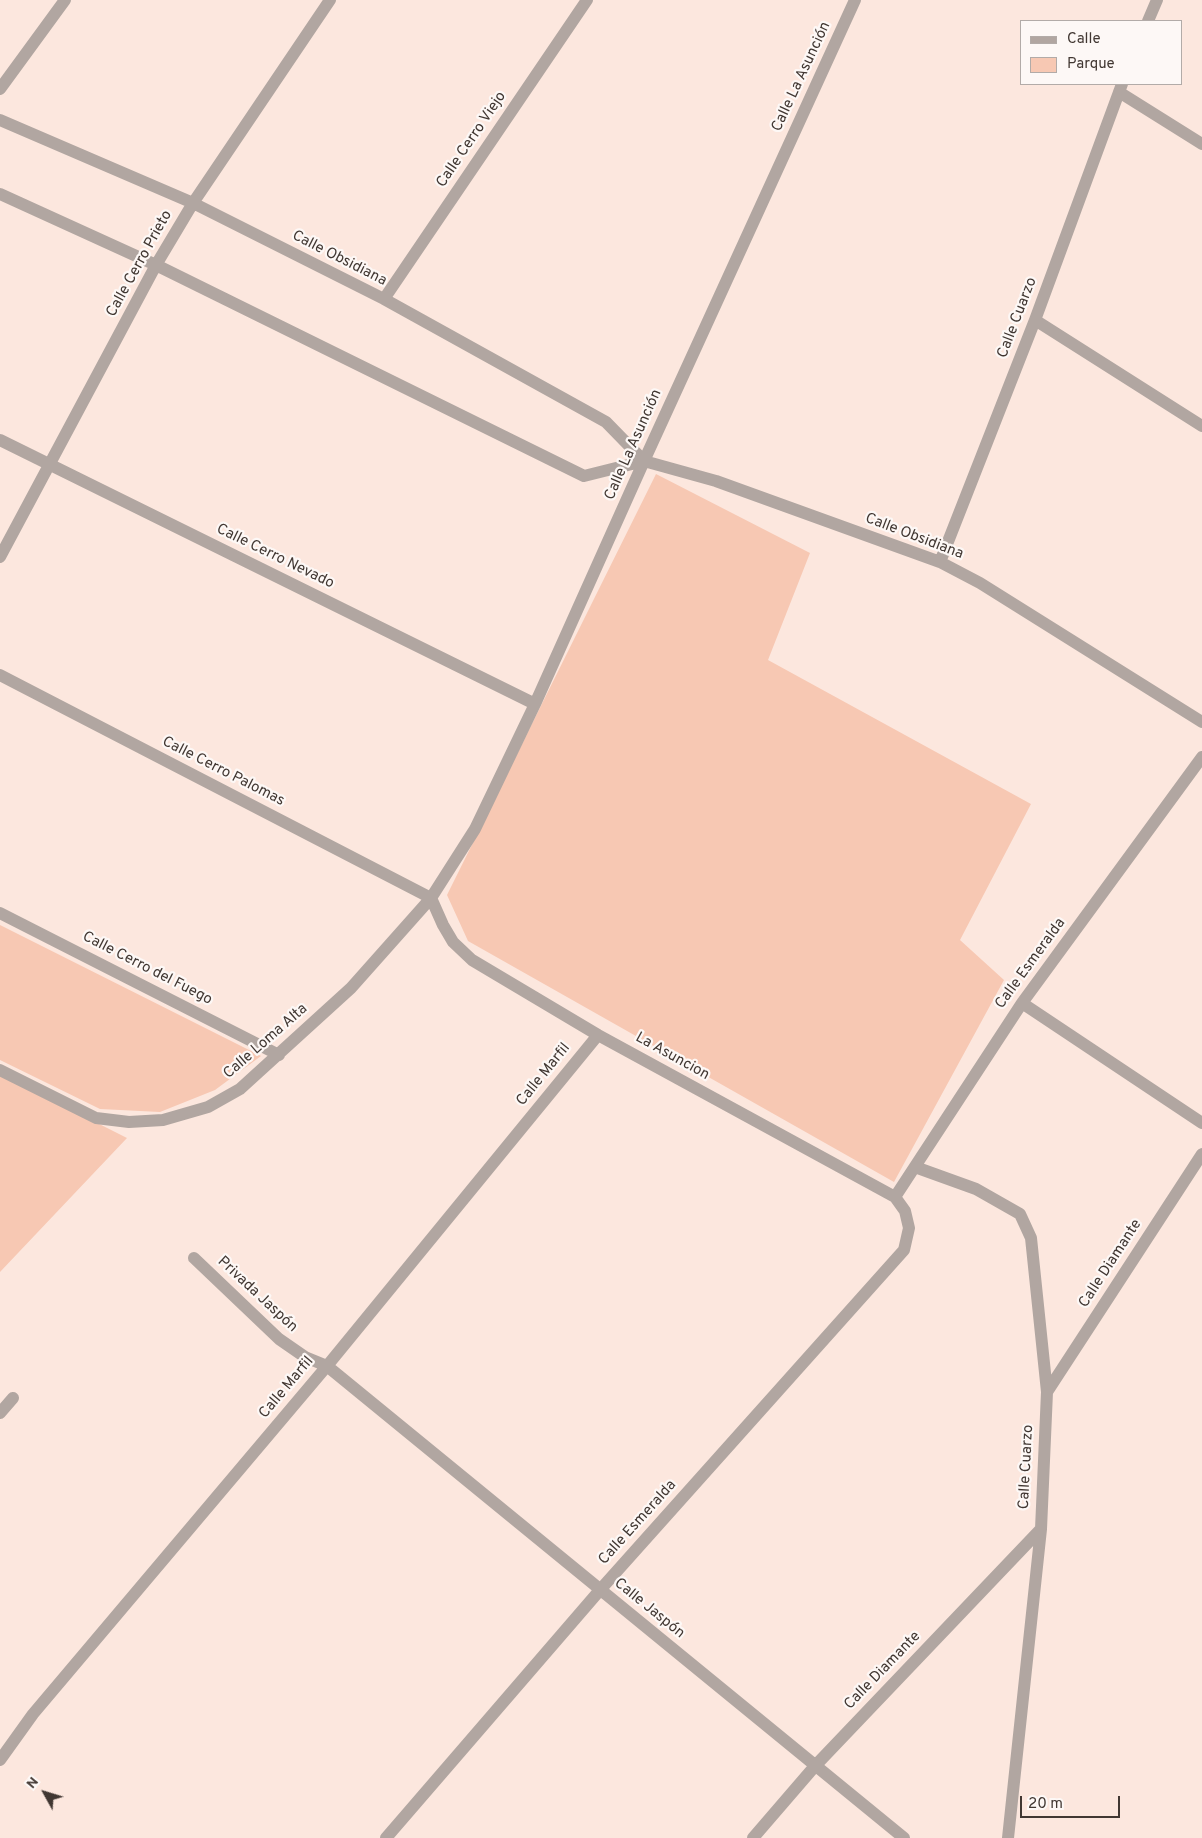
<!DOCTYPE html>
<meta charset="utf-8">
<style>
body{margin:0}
#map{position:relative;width:1202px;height:1838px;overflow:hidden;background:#fce7de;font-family:Overpass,sans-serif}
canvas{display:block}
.legend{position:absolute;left:1020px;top:20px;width:162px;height:65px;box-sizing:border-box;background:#fdf8f6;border:1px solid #b2aba8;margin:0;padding:6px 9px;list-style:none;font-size:15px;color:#413732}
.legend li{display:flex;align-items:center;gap:10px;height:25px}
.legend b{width:25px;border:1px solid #b2aba8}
.north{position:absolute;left:20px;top:1768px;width:50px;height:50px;-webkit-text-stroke:4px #fdf8f6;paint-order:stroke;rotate:309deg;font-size:14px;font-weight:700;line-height:20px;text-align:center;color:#413732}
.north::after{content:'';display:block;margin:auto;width:18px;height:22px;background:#413732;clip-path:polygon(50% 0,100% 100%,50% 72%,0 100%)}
.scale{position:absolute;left:1020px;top:1796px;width:100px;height:22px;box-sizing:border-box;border:2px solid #413732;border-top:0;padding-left:6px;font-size:15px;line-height:18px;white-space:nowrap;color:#413732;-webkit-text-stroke:4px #fdf8f6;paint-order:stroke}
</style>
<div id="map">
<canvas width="1202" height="1838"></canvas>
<ul class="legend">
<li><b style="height:6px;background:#b1a6a1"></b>Calle</li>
<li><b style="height:14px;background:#f7c8b3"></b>Parque</li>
</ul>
<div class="north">N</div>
<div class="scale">20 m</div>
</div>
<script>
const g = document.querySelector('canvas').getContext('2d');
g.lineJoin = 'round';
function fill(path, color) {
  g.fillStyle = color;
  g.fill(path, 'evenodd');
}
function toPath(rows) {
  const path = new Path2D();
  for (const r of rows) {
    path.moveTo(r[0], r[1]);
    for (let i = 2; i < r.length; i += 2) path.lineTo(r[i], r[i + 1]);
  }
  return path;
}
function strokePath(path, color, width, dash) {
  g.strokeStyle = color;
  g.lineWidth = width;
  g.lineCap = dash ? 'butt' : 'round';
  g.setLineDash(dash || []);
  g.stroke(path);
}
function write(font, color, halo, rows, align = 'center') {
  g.font = font + ' Overpass,sans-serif';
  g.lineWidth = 4.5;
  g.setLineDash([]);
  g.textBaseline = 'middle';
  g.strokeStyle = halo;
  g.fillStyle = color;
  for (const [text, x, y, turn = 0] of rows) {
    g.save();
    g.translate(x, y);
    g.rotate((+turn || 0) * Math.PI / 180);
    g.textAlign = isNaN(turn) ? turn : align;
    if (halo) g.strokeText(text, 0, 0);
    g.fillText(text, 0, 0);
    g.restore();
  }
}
fill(toPath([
 [656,474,810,553,768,660,1031,804,960,940,1004,980,894,1182,468,941,447,895],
 [0,925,261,1056,215,1090,160,1112,100,1109,0,1060],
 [0,1074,127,1138,0,1272]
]), '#f7c8b3');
strokePath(toPath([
 [1148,21,1157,0],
 [0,89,65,0],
 [1119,92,1202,144],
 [0,120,193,203,384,299,606,422,644,461],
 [0,194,156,265,584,476,644,461,716,481,940,562,980,583,1202,722],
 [384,299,587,0],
 [1035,320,1202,426],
 [0,440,535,704],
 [0,557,156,265,193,203,330,0],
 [940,562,1035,320,1122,84],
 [0,675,431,898],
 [0,913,279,1055],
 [1022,1003,1202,1123],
 [0,1070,96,1118,129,1122,163,1120,208,1107,240,1089,351,988,431,898,475,829,535,704,644,461,855,0],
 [915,1167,976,1189,1020,1214,1031,1238,1047,1392,1041,1529,1008,1838],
 [895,1197,1022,1003,1202,757],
 [194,1258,279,1339,305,1357,327,1366,904,1838],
 [1047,1392,1202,1154],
 [0,1413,13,1398],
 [0,1760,33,1714,327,1366,598,1035],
 [386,1838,600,1590,904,1250,909,1228,905,1211,895,1197,598,1035,472,960,453,942,443,925,431,898],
 [753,1838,815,1766,1041,1529]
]), '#b1a6a1', 12);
write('15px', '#413732', '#fdf8f6', [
 ["Calle La Asunción",802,77,-65],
 ["Calle Cerro Viejo",472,140,-56],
 ["Calle Obsidiana",339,259,27],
 ["Calle Cerro Prieto",140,264,-61],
 ["Calle Cuarzo",1018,318,-69],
 ["Calle La Asunción",634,445,-66],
 ["Calle Obsidiana",914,537,21],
 ["Calle Cerro Nevado",275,557,26],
 ["Calle Cerro Palomas",223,772,27],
 ["Calle Esmeralda",1031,964,-54],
 ["Calle Cerro del Fuego",147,969,27],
 ["Calle Loma Alta",266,1042,-41],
 ["La Asuncion",672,1057,29],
 ["Calle Marfil",544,1075,-51],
 ["Calle Diamante",1111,1264,-57],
 ["Privada Jaspón",257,1295,43],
 ["Calle Marfil",287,1388,-50],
 ["Calle Cuarzo",1027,1467,-87],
 ["Calle Esmeralda",638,1523,-48],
 ["Calle Jaspón",649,1609,39],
 ["Calle Diamante",883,1671,-46]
]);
</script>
